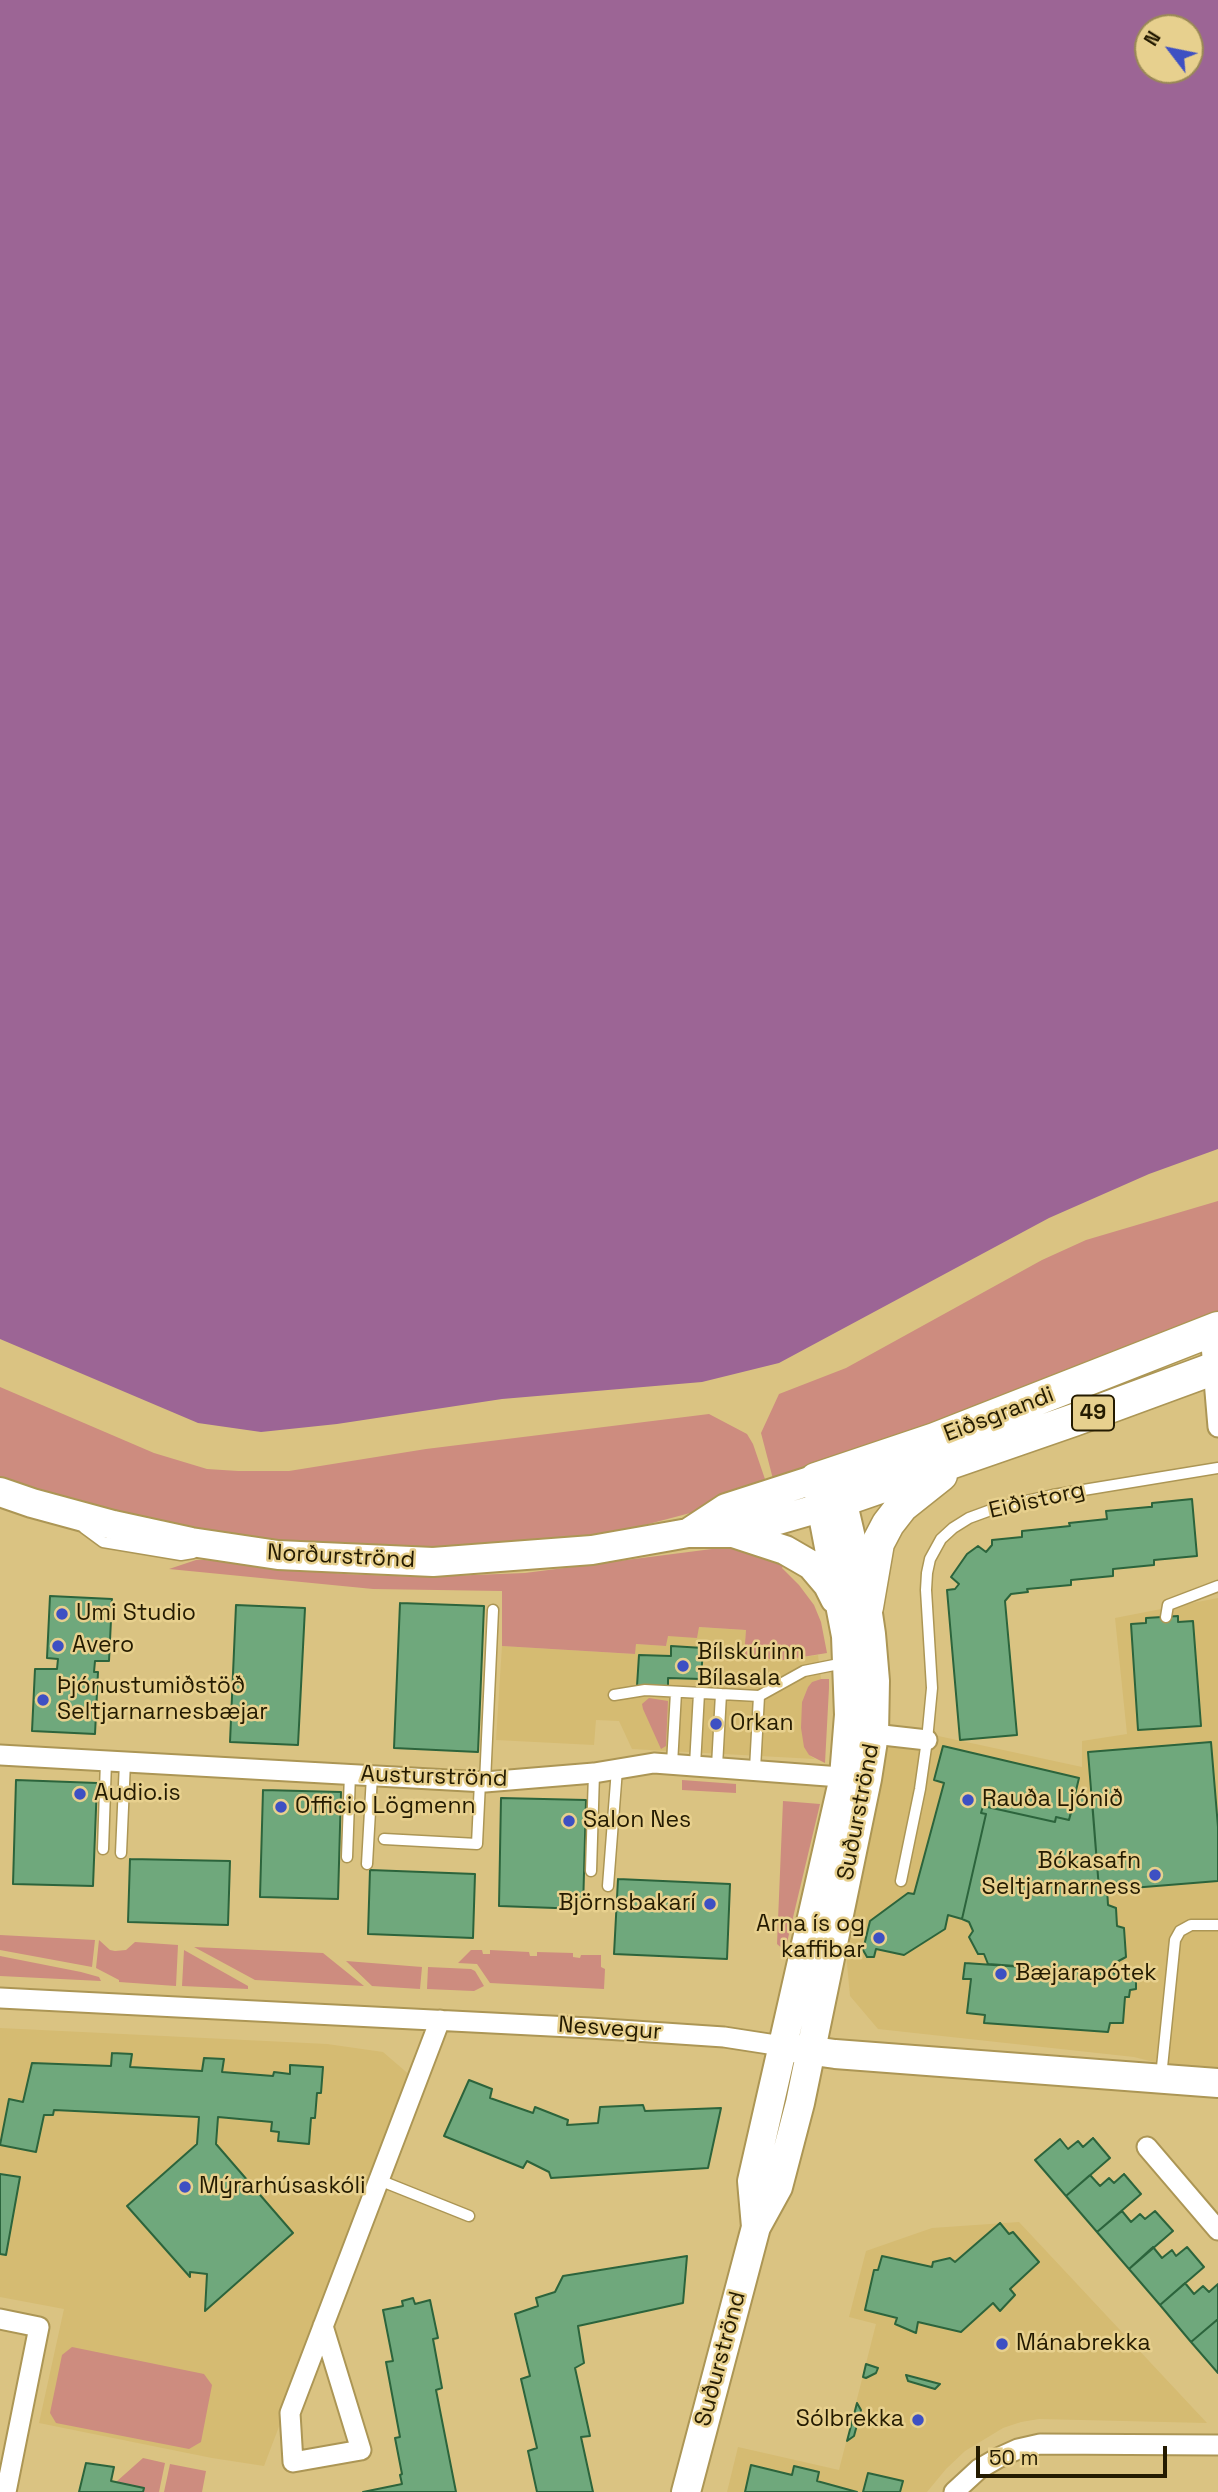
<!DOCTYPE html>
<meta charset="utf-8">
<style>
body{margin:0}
#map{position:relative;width:1218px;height:2492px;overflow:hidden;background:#dac382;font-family:"Space Grotesk",sans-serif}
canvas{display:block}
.north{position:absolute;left:1134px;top:14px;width:70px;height:70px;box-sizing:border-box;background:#e7d08e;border:2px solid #998856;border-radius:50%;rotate:302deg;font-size:19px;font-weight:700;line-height:28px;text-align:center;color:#241b01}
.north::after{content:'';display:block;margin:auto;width:24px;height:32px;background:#3d50c3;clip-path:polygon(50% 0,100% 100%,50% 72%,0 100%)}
.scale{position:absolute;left:976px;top:2446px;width:191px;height:32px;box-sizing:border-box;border:4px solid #241b01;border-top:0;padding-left:9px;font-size:21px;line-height:24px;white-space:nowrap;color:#241b01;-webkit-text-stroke:5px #e7d08e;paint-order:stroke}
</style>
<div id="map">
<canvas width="1218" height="2492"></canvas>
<div class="north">N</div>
<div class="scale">50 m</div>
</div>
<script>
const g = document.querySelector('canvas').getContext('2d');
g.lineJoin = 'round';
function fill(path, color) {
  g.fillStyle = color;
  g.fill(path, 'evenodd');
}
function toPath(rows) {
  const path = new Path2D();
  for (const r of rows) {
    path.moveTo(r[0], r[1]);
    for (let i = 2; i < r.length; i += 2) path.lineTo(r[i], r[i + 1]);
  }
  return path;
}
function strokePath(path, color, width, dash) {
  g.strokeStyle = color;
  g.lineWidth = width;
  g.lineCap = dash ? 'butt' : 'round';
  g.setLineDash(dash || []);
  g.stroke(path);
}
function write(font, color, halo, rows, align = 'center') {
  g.font = font + ' "Space Grotesk",sans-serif';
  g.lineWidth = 5;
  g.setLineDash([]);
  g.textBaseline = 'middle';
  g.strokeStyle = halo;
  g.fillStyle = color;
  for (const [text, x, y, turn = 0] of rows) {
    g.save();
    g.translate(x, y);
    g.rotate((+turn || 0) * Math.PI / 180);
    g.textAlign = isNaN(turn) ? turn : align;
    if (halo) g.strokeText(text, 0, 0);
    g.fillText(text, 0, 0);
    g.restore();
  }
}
fill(toPath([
 [1218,1598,1218,2073,1178,2068,1134,2057,878,2029,850,1996,845,1942,892,1726,1082,1767,1082,1741,1127,1734,1115,1618],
 [698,1627,746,1630,745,1657,784,1660,818,1655,821,1679,812,1682,808,1687,802,1702,809,1755,815,1759,632,1749,619,1721,596,1720,594,1745,496,1740,502,1646,634,1654,636,1644,666,1646,667,1636],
 [0,2028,327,2044,383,2052,412,2077,264,2466,212,2458,39,2423,64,2309,0,2297],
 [1019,2222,1207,2423,1039,2419,1021,2422,1003,2428,965,2451,946,2469,927,2492,727,2492,738,2447,839,2470,876,2324,849,2317,866,2251,932,2228]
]), '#d5bb72');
fill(toPath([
 [1218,1201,1218,1315,998,1400,773,1479,761,1433,779,1394,846,1368,1042,1260,1086,1240],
 [0,1387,154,1453,207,1469,238,1471,289,1471,426,1449,709,1414,747,1434,753,1444,767,1485,694,1512,622,1531,555,1543,407,1550,283,1542,229,1534,103,1509,0,1478],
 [743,1545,787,1560,782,1568,799,1585,814,1605,821,1622,827,1653,784,1660,744,1657,746,1630,699,1627,697,1638,668,1636,666,1646,636,1644,635,1654,502,1646,502,1591,373,1589,169,1569,196,1560,205,1560,344,1574,422,1577,525,1573],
 [821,1679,829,1679,829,1688,825,1763,809,1755,804,1747,801,1728,802,1702,808,1687,812,1682],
 [649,1698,668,1701,666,1746,661,1749,643,1709,642,1704],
 [682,1780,736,1784,736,1793,682,1790],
 [783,1801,820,1804,785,1951,777,1944],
 [0,1935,95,1940,92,1967,0,1950],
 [99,1940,110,1950,115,1951,126,1950,135,1942,178,1945,176,1986,119,1982,119,1980,96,1968],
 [194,1947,323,1953,364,1986,255,1980],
 [184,1950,248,1986,248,1989,182,1986],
 [471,1950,482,1950,483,1954,490,1954,490,1950,529,1952,530,1956,537,1956,537,1952,573,1953,573,1957,580,1958,581,1955,601,1955,601,1967,605,1969,604,1989,490,1983,477,1964,458,1963],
 [0,1956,81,1972,99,1977,101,1981,0,1976],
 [346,1961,422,1967,420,1989,372,1986],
 [428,1967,471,1969,475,1971,484,1986,474,1991,427,1989],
 [72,2347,204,2374,212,2385,201,2442,189,2449,56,2423,50,2413,62,2355],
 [143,2458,165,2463,159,2492,143,2492,116,2482],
 [170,2464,206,2471,202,2492,164,2492]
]), '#cd8c7f');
fill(toPath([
 [0,0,1218,0,1218,1149,1149,1174,1049,1218,779,1363,702,1382,502,1399,337,1424,261,1432,198,1423,0,1339],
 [1148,28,1190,28,1190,70,1148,70]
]), '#9c6595');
const building = toPath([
 [1192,1499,1197,1556,1154,1560,1154,1565,1113,1569,1113,1576,1071,1580,1071,1585,1027,1589,1028,1592,1011,1594,1005,1601,1017,1735,960,1740,947,1590,955,1589,959,1584,951,1577,967,1554,978,1546,986,1552,992,1545,992,1540,1022,1537,1022,1531,1070,1526,1069,1523,1107,1519,1106,1511,1149,1507,1152,1507,1152,1503,1192,1499],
 [50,1596,112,1599,109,1661,95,1661,94,1672,98,1672,95,1734,32,1731,35,1669,57,1669,58,1659,47,1658,50,1596],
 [400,1603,484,1606,478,1752,394,1748,400,1603],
 [236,1605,305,1608,298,1745,230,1742,236,1605],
 [1178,1616,1178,1622,1193,1621,1201,1726,1138,1730,1131,1624,1146,1623,1146,1618,1178,1616],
 [671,1646,703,1648,701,1679,668,1678,668,1688,637,1686,639,1655,671,1656,671,1646],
 [1211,1742,1218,1827,1218,1881,1107,1890,1107,1888,1099,1889,1088,1752,1211,1742],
 [943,1746,1079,1778,1069,1820,1056,1817,1055,1822,983,1806,981,1813,986,1814,962,1919,948,1915,945,1929,904,1955,876,1949,874,1957,867,1957,863,1950,870,1921,908,1893,914,1894,944,1783,934,1780,943,1746],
 [16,1780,97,1783,93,1886,13,1884,16,1780],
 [263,1790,341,1792,338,1899,260,1897,263,1790],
 [1076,1795,1092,1799,1099,1889,1107,1888,1108,1905,1116,1908,1117,1926,1124,1928,1126,1957,1113,1964,1113,1973,988,1964,984,1954,978,1954,969,1937,973,1931,969,1922,962,1919,986,1814,981,1813,983,1806,1055,1822,1056,1817,1069,1820,1076,1795],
 [501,1798,586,1800,583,1909,499,1906,501,1798],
 [130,1859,230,1861,228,1925,128,1922,130,1859],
 [370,1870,475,1874,473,1938,368,1934,370,1870],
 [618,1879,730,1884,727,1959,614,1954,618,1879],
 [965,1963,1136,1975,1136,1989,1130,1990,1129,1997,1125,1997,1123,2023,1110,2023,1108,2032,984,2023,985,2015,967,2013,971,1979,963,1979,965,1963],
 [112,2053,132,2054,130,2067,202,2071,204,2058,224,2059,222,2072,273,2076,274,2072,290,2074,290,2065,323,2067,321,2093,317,2093,315,2118,311,2118,309,2144,278,2141,279,2132,271,2131,272,2122,218,2117,216,2144,293,2233,205,2311,207,2274,190,2272,190,2277,127,2206,197,2144,199,2117,54,2110,53,2115,44,2115,36,2152,0,2145,9,2099,23,2102,32,2063,111,2066,112,2053],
 [469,2080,492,2089,490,2098,533,2113,535,2107,568,2120,567,2125,598,2123,600,2107,643,2105,645,2111,721,2108,708,2168,551,2178,549,2172,527,2161,523,2168,444,2136,469,2080],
 [1093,2138,1110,2158,1066,2196,1035,2160,1060,2139,1068,2149,1078,2141,1083,2147,1093,2138],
 [0,2174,20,2177,6,2255,0,2254,0,2174],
 [1124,2174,1141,2194,1097,2232,1066,2196,1090,2175,1100,2186,1109,2178,1114,2183,1124,2174],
 [1122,2211,1131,2222,1140,2214,1145,2219,1155,2211,1173,2231,1129,2269,1097,2232,1122,2211],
 [1000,2223,1009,2234,1013,2232,1039,2262,1010,2289,1015,2295,1000,2311,993,2303,961,2332,918,2322,916,2333,895,2324,897,2318,865,2310,874,2270,878,2270,882,2256,932,2267,933,2262,950,2258,955,2262,1000,2223],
 [1153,2247,1162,2258,1172,2250,1176,2256,1187,2247,1204,2267,1160,2305,1129,2269,1153,2247],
 [687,2256,683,2303,578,2326,584,2363,575,2368,590,2436,581,2437,593,2492,537,2492,528,2451,537,2448,521,2379,530,2376,515,2314,538,2306,536,2298,555,2292,563,2276,687,2256],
 [1185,2283,1194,2294,1203,2286,1209,2292,1218,2284,1218,2319,1191,2342,1160,2305,1185,2283],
 [413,2298,415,2304,430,2300,438,2338,433,2339,442,2388,436,2390,456,2492,363,2492,402,2484,400,2475,402,2474,395,2438,400,2437,386,2362,393,2361,383,2310,403,2306,402,2301,413,2298],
 [1217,2320,1218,2321,1218,2373,1191,2342,1217,2320],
 [866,2364,878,2368,876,2373,866,2378,863,2377,866,2364],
 [906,2375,940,2384,935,2389,908,2381,906,2375],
 [857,2403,861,2410,854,2436,847,2441,857,2403],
 [86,2463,114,2467,111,2481,144,2488,143,2492,79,2492,86,2463],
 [751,2465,792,2475,794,2466,819,2472,817,2481,857,2492,745,2492,751,2465],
 [868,2473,903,2481,900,2492,863,2492,868,2473]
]);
fill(building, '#6fa87c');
strokePath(building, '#2c643c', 2);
const lane = toPath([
 [84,1528,103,1542,181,1555,193,1553],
 [1166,1617,1168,1605,1218,1586],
 [614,1695,645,1690,759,1696,804,1671,844,1663],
 [672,1764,676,1692],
 [695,1765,699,1693],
 [717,1766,721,1694],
 [755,1769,759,1696],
 [485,1782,493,1610],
 [384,1839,477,1844,480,1782],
 [103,1849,106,1761],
 [121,1853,125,1762],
 [347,1857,350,1774],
 [367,1864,372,1776],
 [591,1871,594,1773],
 [901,1881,920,1789,927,1740,932,1688,926,1590,927,1573,930,1559,941,1539,953,1528,969,1518,999,1507,1053,1495,1218,1468],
 [608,1886,617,1769],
 [1161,2077,1175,1940,1180,1931,1191,1925,1218,1925],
 [379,2180,469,2216]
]);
const street = toPath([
 [1210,1333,1218,1427],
 [874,1734,927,1740],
 [0,1755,485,1782,594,1773,654,1763,854,1778],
 [0,1998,590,2028,724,2037,782,2046],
 [1147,2147,1218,2230],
 [0,2319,39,2327,6,2492],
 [323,2326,361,2450,293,2462,290,2413,440,2020],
 [954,2492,979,2469,998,2458,1018,2449,1040,2444,1218,2445]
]);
const secondary = toPath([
 [0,1492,32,1503,113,1525,191,1542,278,1555,433,1562,592,1550,688,1533,733,1533,823,1507],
 [688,1533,726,1508,816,1479,846,1636,849,1715,844,1777,752,2181,756,2227],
 [733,1533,785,1550,811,1565,828,1585,835,1599],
 [792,2048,835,2054,1218,2083],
 [686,2492,756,2227,778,2187,800,2103,867,1779,874,1734,875,1681,871,1634,867,1607,837,1478]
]);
const primary = toPath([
 [816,1479,935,1439,1218,1328],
 [823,1507,1074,1420,1218,1367],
 [867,1607,878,1543,888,1524,902,1506,941,1475]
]);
strokePath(lane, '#ac9655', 13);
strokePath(street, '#ac9655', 23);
strokePath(secondary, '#ac9655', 32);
strokePath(primary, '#ac9655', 35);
strokePath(lane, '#fff', 10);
strokePath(street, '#fff', 19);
strokePath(secondary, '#fff', 28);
strokePath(primary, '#fff', 32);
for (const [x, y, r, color] of [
 [62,1614,7,"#3d50c3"],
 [58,1646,7,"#3d50c3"],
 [683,1666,7,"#3d50c3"],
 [43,1700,7,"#3d50c3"],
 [716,1724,7,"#3d50c3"],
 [80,1794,7,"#3d50c3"],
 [968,1800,7,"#3d50c3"],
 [281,1807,7,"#3d50c3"],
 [569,1821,7,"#3d50c3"],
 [1155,1875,7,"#3d50c3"],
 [710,1904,7,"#3d50c3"],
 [879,1938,7,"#3d50c3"],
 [1001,1974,7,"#3d50c3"],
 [185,2187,7,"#3d50c3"],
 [1002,2344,7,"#3d50c3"],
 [918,2420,7,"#3d50c3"]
]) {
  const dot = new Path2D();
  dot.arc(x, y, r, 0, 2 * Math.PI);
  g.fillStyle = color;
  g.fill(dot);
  strokePath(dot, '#e7d08e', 2.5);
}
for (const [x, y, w] of [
 [1093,1413,42]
]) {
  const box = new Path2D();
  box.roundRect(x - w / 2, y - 17.5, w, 35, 5);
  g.fillStyle = '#e7d08e';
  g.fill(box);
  strokePath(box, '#241b01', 2);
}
write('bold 21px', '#241b01', null, [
 ["49",1093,1413]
]);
write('23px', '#241b01', '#e7d08e', [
 ["Eiðsgrandi",999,1415,-21],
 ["Eiðistorg",1037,1501,-13],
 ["Norðurströnd",341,1557,3],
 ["Austurströnd",434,1777,2],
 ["Suðurströnd",859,1812,-79],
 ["Nesvegur",610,2029,4],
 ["Suðurströnd",721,2359,-75]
]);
write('23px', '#241b01', '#e7d08e', [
 ["Umi Studio",76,1614],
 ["Avero",72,1646],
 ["Bílskúrinn",697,1653],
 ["Bílasala",697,1679],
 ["Þjónustumiðstöð",57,1687],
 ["Seltjarnarnesbæjar",57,1713],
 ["Orkan",730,1724],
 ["Audio.is",94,1794],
 ["Rauða Ljónið",982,1800],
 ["Officio Lögmenn",295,1807],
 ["Salon Nes",583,1821],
 ["Bókasafn",1141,1862,"right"],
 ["Seltjarnarness",1141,1888,"right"],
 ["Björnsbakarí",696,1904,"right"],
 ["Arna ís og",865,1925,"right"],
 ["kaffibar",865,1951,"right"],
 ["Bæjarapótek",1015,1974],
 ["Mýrarhúsaskóli",199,2187],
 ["Mánabrekka",1016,2344],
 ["Sólbrekka",904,2420,"right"]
], 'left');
</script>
